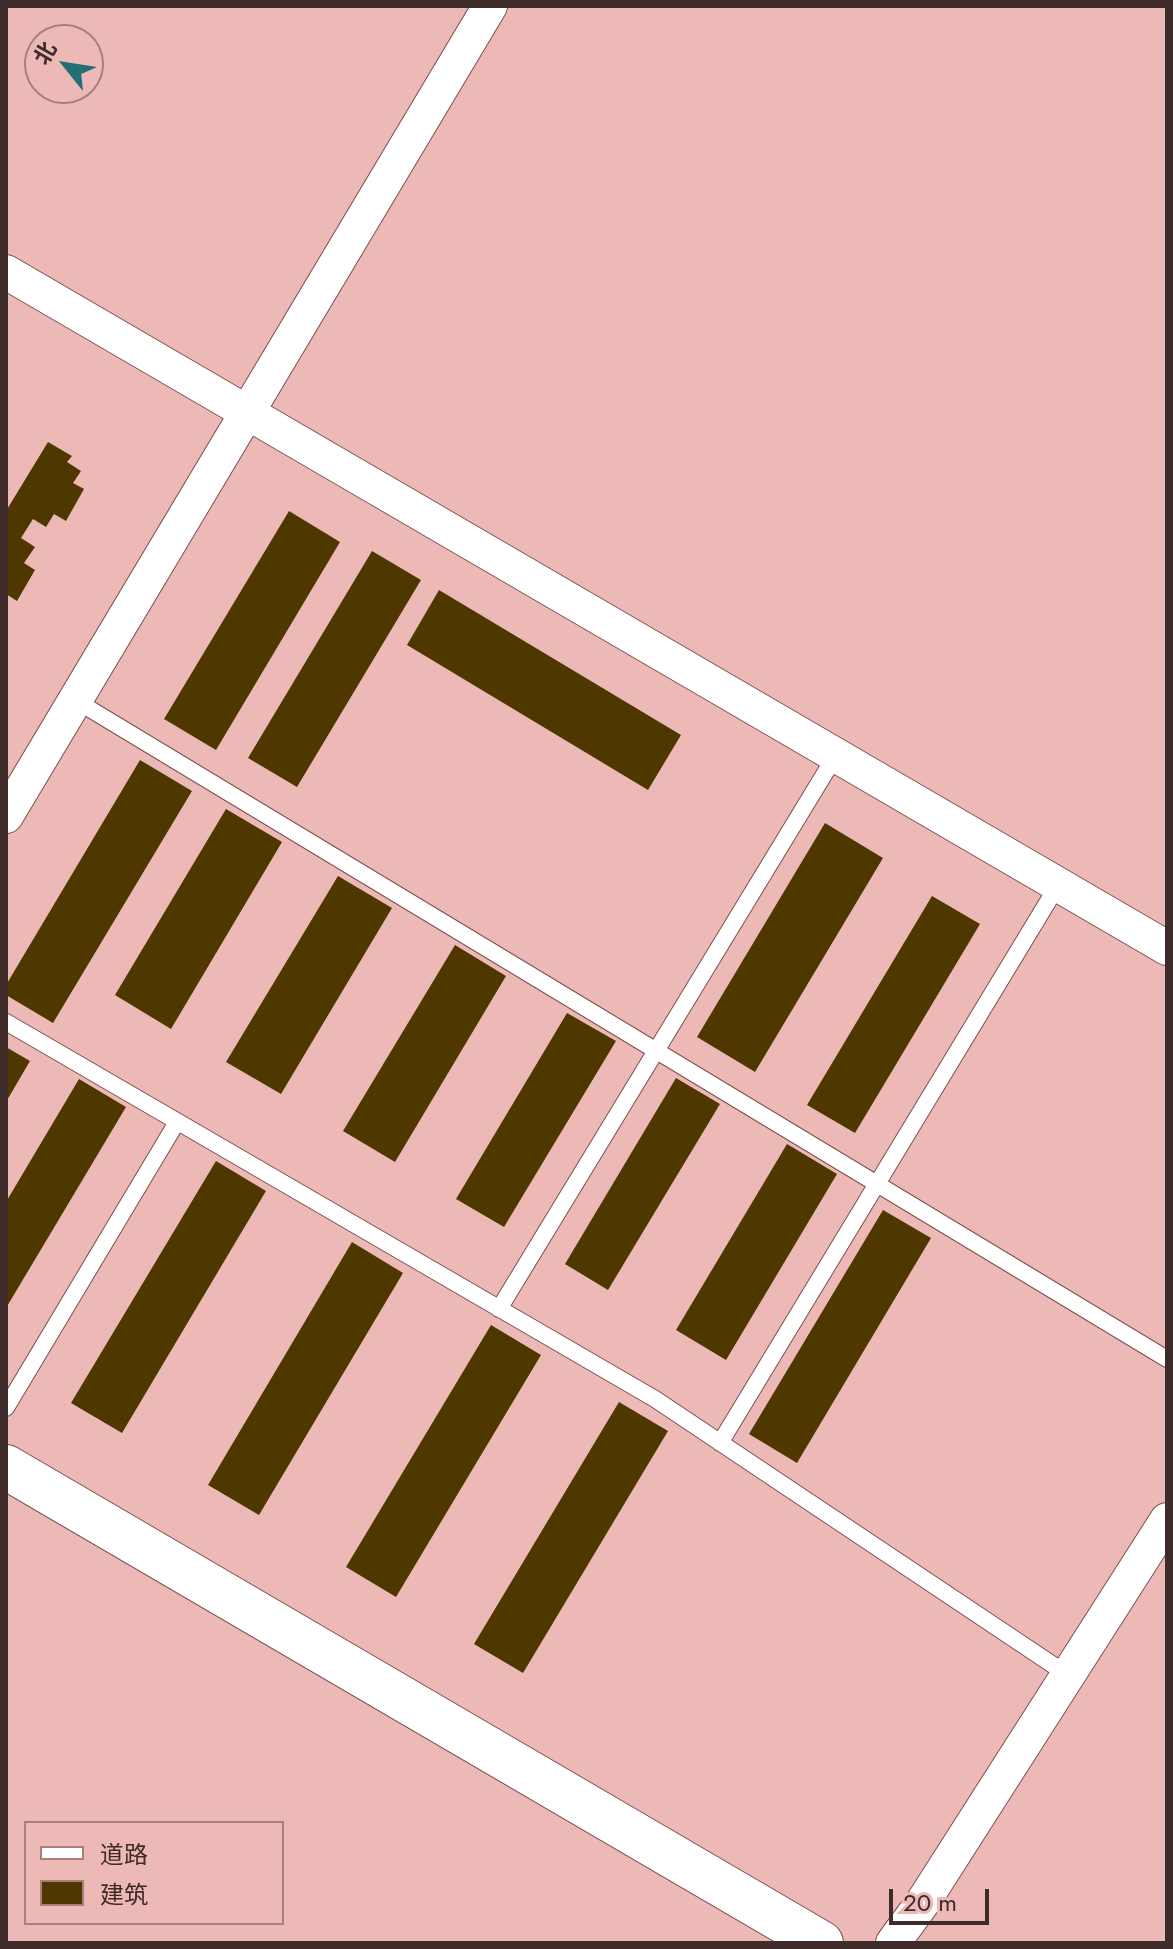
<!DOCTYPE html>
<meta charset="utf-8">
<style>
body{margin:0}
#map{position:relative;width:1173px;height:1949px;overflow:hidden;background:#edb9b6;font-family:Jost,"Noto Sans SC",sans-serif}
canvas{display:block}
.frame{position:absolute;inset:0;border:8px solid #3f2b2a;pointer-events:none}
.legend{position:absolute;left:24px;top:1821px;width:260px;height:104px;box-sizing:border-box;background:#edb9b6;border:2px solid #a7807e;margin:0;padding:10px 14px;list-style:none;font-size:24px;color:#3f2b2a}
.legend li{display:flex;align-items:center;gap:16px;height:40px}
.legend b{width:40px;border:2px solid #a7807e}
.north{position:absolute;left:24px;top:24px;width:80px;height:80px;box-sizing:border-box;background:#edb9b6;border:2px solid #a7807e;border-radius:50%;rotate:300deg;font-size:22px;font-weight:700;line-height:32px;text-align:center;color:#3f2b2a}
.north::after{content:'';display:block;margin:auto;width:28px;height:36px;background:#246e75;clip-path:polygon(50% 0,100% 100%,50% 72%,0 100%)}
.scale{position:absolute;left:889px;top:1889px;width:100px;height:36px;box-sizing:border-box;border:4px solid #3f2b2a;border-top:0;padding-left:10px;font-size:24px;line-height:28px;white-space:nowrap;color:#3f2b2a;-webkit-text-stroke:6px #edb9b6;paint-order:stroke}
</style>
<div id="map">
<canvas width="1173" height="1949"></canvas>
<div class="frame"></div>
<ul class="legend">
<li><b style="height:10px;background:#fff"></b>道路</li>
<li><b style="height:22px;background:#4e3800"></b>建筑</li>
</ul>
<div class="north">北</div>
<div class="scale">20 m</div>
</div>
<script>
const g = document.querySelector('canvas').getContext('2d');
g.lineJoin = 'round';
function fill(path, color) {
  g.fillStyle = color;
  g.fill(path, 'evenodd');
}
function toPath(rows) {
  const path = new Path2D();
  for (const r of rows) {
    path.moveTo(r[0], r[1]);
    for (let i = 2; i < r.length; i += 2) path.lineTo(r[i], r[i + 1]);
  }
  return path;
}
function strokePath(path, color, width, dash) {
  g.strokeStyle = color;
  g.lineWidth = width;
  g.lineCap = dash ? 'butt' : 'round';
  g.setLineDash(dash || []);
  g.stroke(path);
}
fill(toPath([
 [48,442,72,456,67,462,81,471,73,483,84,489,66,521,54,514,46,527,33,519,21,538,35,547,24,563,35,570,17,601,6,594,6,511],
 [289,511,340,542,216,750,164,719],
 [372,551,421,580,297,787,248,758],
 [439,590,681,735,648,790,407,645],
 [140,760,192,791,53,1023,6,995,6,985],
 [226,809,282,842,171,1029,115,995],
 [825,823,883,858,755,1072,697,1037],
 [338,876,392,908,281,1094,226,1062],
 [932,896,980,924,855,1133,807,1105],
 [455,945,506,976,395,1162,343,1131],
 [567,1013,616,1041,504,1227,456,1199],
 [6,1047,30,1061,6,1102],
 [676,1078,720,1104,608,1290,565,1264],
 [79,1079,126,1107,6,1308,6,1202],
 [787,1144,837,1174,726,1360,676,1330],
 [216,1161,266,1191,122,1433,71,1403],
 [883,1210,931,1238,797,1463,749,1434],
 [352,1242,403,1273,259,1515,208,1485],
 [491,1325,541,1355,396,1597,346,1567],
 [619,1402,668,1431,523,1673,474,1644]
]), '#4e3800');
const service = toPath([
 [75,700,1167,1359],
 [6,1022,655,1399,1068,1675],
 [499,1309,836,755],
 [6,1408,177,1122],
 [720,1443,1058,885]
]);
const minor = toPath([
 [6,272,1167,948],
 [6,816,490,6],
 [893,1943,923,1902,1167,1520]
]);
const secondary = toPath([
 [6,1467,821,1943]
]);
strokePath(service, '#7b4f4c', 18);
strokePath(minor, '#7b4f4c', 36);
strokePath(secondary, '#7b4f4c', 46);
strokePath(service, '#fff', 16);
strokePath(minor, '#fff', 34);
strokePath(secondary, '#fff', 44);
</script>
